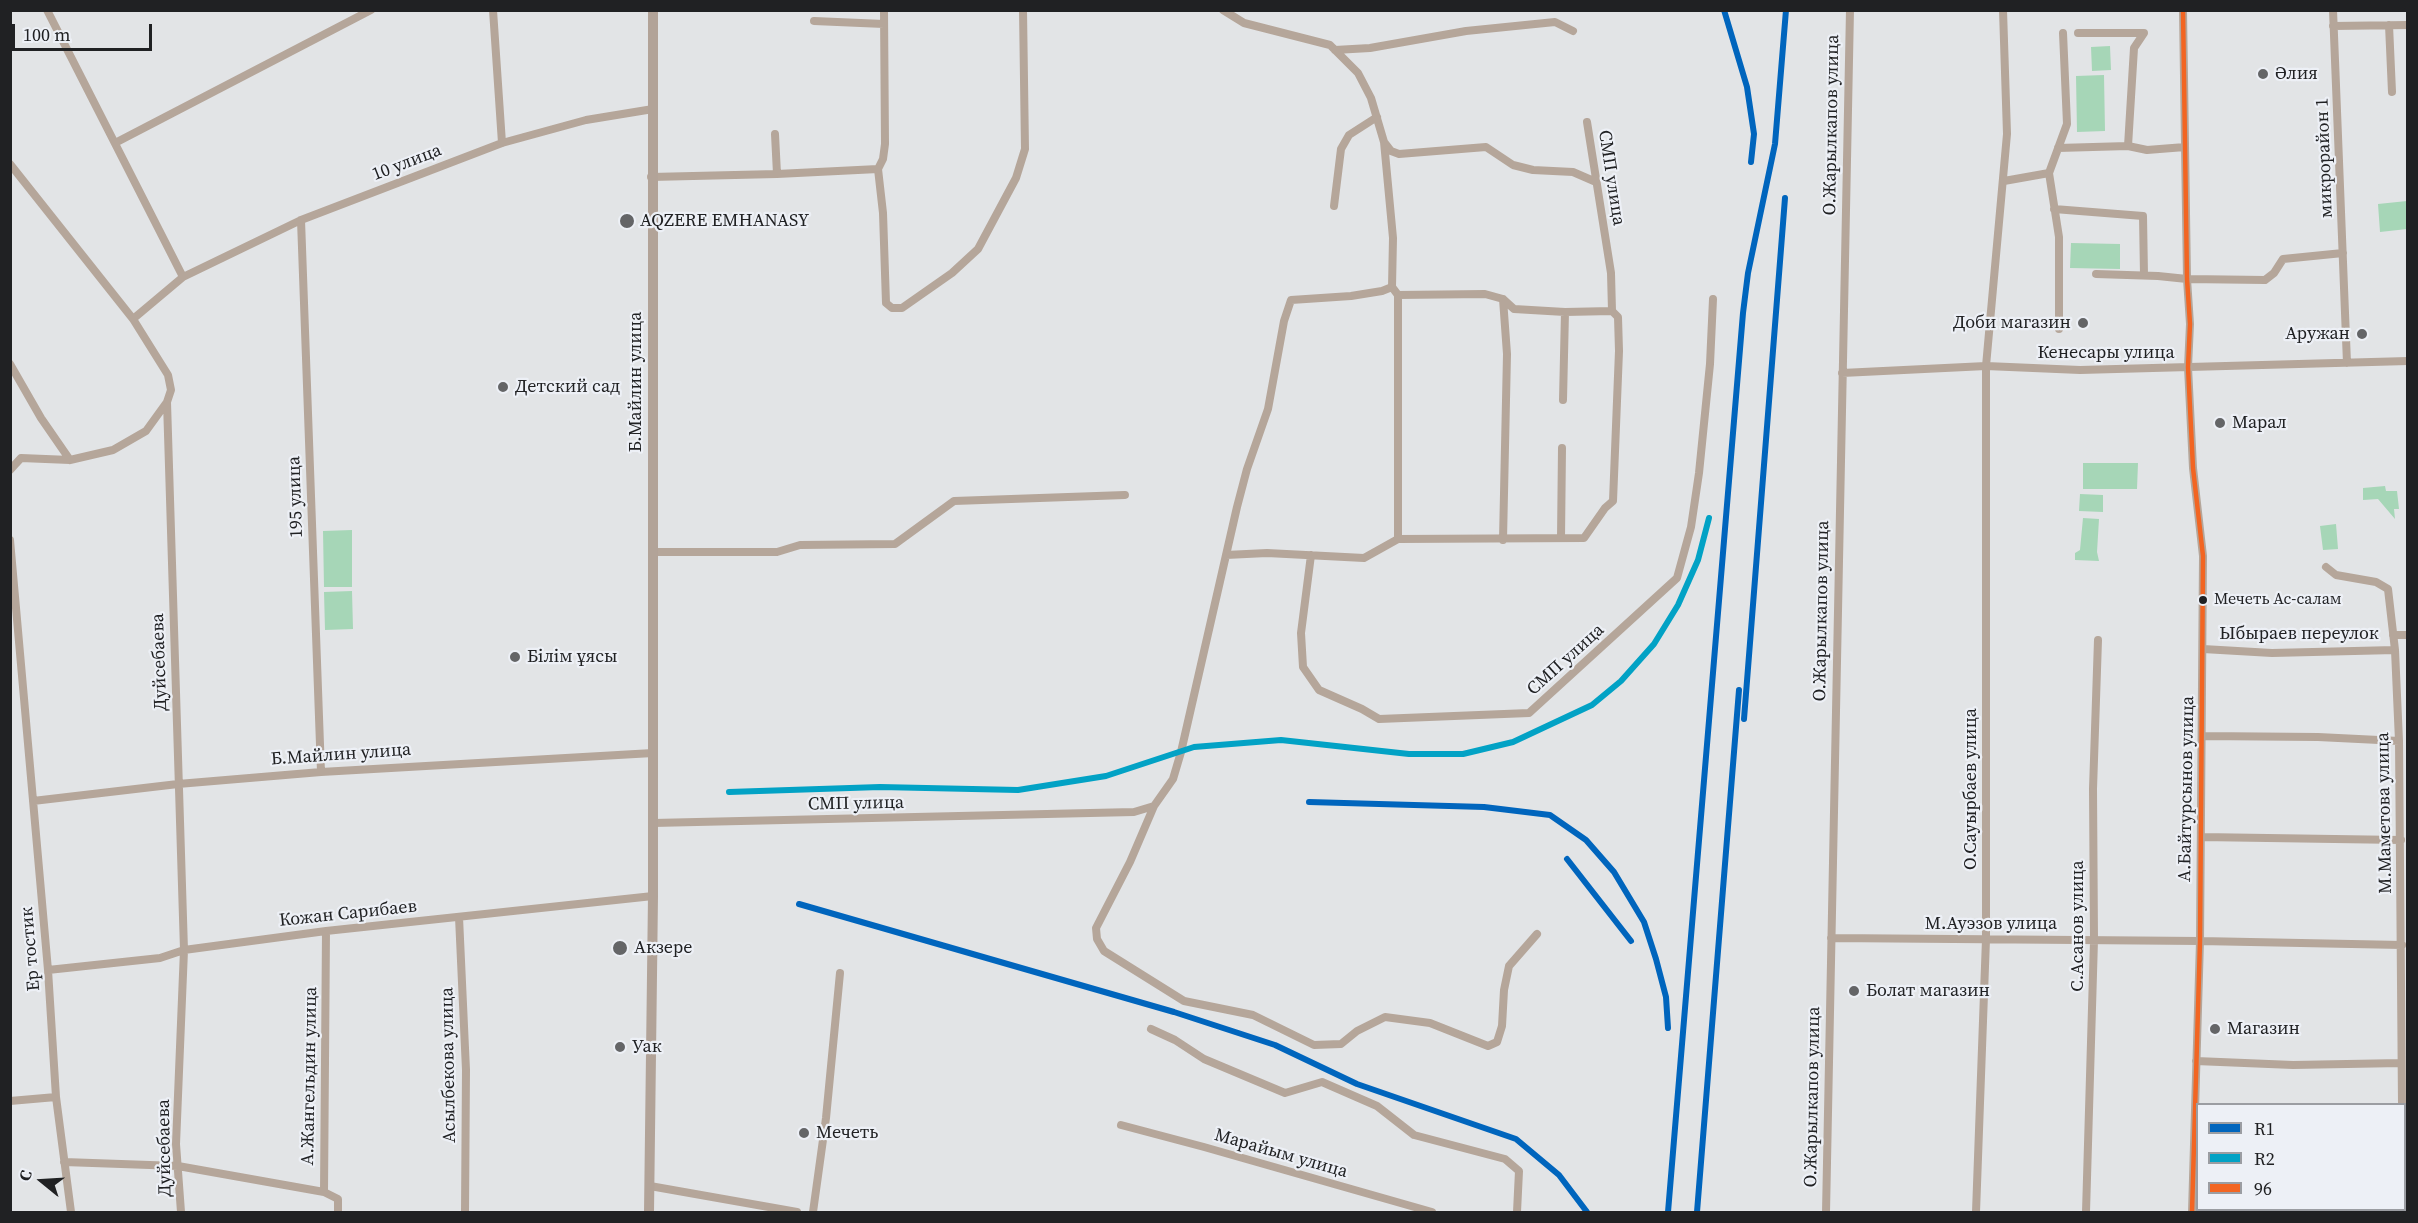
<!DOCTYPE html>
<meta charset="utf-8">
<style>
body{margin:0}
#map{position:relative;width:2418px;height:1223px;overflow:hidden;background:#e2e4e6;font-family:"Source Serif 4",serif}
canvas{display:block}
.frame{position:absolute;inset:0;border:12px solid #202123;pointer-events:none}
.legend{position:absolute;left:2196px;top:1103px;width:210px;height:108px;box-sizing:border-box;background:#edf0f6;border:2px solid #9b9da2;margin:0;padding:8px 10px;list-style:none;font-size:18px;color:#202123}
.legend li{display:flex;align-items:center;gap:12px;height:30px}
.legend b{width:30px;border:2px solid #9b9da2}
.north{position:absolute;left:12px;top:1151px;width:60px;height:60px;-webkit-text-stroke:4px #edf0f6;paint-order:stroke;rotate:288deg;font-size:16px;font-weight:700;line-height:24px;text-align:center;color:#202123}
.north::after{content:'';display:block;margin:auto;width:21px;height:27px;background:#202123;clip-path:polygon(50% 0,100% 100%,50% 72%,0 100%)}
.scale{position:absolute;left:12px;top:24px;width:140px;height:27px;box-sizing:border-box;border:3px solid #202123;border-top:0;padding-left:8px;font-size:18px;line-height:21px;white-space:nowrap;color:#202123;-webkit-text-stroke:4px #edf0f6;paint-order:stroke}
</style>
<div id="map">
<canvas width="2418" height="1223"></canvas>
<div class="frame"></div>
<ul class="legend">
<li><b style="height:8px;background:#0065bd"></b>R1</li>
<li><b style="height:8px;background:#02a2c5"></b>R2</li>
<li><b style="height:8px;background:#f26522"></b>96</li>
</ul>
<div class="north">С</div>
<div class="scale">100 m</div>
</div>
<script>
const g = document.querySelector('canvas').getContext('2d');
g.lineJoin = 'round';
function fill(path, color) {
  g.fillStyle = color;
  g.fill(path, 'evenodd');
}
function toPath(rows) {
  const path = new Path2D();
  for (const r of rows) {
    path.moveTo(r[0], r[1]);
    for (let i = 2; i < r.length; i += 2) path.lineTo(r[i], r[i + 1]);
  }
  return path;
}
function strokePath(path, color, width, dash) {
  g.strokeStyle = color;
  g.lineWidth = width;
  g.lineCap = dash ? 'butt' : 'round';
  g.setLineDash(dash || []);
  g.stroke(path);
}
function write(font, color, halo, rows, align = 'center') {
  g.font = font + ' "Source Serif 4",serif';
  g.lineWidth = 4.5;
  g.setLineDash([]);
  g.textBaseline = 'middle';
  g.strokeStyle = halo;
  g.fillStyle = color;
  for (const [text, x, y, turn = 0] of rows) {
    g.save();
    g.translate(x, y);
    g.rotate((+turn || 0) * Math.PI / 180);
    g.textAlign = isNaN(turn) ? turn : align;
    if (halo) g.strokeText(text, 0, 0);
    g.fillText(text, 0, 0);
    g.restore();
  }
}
fill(toPath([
 [2110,46,2111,70,2092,71,2091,47],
 [2104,75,2105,131,2077,132,2076,76],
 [2407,201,2407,229,2380,232,2378,204],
 [2071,243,2120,244,2120,269,2070,268],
 [2083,463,2138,463,2137,489,2083,489],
 [2385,486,2386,491,2397,491,2399,509,2394,509,2395,519,2378,499,2363,500,2363,488],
 [2080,494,2103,495,2103,512,2079,511],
 [2083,518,2099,519,2097,552,2099,561,2075,560,2075,553,2080,550],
 [2336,524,2338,549,2323,550,2320,526],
 [352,530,352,587,324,587,323,531],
 [352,591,353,629,325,630,324,592]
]), '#a6d6b7');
strokePath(toPath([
 [47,10,183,277],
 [493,10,502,143],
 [1223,10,1244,23,1330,45,1358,73,1371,98,1384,142,1393,238,1392,287,1398,295,1398,539],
 [2183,10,2187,279,2190,324,2188,367,2193,468,2203,556,2200,941,2192,1212],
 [2333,10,2347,363],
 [814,21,884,24],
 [2389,25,2392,92],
 [2333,26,2408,25],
 [2078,33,2144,33,2134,48,2128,146],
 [1335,50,1370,48,1466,31,1555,22,1573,31],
 [1587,122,1611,273,1612,311],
 [775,134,777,174],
 [1384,142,1391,151,1399,154,1486,147,1513,165,1533,170,1573,172,1596,182],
 [115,143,371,10],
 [2058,148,2128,146,2147,150,2185,147],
 [10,164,133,319,168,375,171,390,167,402,184,950,176,1144,181,1212],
 [878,169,883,213,886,303,892,308,902,308,952,273,978,249,1016,178,1025,149,1023,10],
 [878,169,883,159,885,144,884,10],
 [2049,173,2067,124,2063,33],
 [651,177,777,174,878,169],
 [2004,181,2049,173,2059,237,2059,329],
 [1334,206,1341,149,1349,135,1377,117],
 [2054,209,2143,216,2144,275],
 [301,220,321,772],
 [2096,274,2158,276,2187,279,2265,280,2274,273,2283,259,2343,253],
 [133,319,183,277,301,220,502,143,586,120,653,109],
 [10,364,41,418,70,460],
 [1842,373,1986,366,2080,370,2408,361],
 [1563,400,1565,312],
 [10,470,21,458,70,460,113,450,146,431,167,402],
 [1561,538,1562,448],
 [10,540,48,970,56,1097,71,1212],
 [1503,540,1507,354,1503,299],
 [653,552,777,552,800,545,895,544,954,501,1125,495],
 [1226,555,1267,553,1364,558,1398,539,1584,538,1605,508,1613,501,1619,351,1618,317,1612,311,1565,312,1514,309,1503,299,1485,294,1398,295],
 [1311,555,1301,633,1303,667,1319,690,1362,709,1379,719,1529,713,1677,578,1691,527,1699,473,1710,364,1713,299],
 [2326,567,2336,575,2376,582,2388,589,2395,650,2399,741,2402,1104],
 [2393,635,2408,635],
 [2203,649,2272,653,2395,650],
 [2202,736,2318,737,2399,741],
 [33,801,178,784,321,772,653,753],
 [1154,806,1130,862,1096,928,1097,939,1104,951,1184,1001,1253,1015,1314,1045,1341,1044,1357,1031,1385,1017,1430,1023,1488,1046,1497,1042,1502,1026,1504,990,1509,966,1537,934],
 [653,823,1134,812,1154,806,1173,779,1181,752,1237,507,1247,469,1268,409,1284,321,1291,300,1351,296,1382,291,1392,287],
 [2201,837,2401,840],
 [459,917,466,1070,465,1212],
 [326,931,324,1192,338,1199,338,1212],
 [1831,938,2200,941,2402,945],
 [48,970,160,958,184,950,326,931,653,896],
 [1151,1029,1175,1040,1204,1059,1285,1093,1322,1082,1377,1106,1414,1135,1505,1159,1519,1171,1517,1212],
 [2196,1061,2293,1065,2401,1063],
 [10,1101,56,1097],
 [1121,1125,1204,1147,1432,1212],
 [64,1162,178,1166,324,1192],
 [2404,1181,2406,1212],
 [650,1186,797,1212],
 [813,1212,826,1118,840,973],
 [1826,1212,1850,10],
 [1976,1212,1986,939,1986,366,2007,134,2003,10],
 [2086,1212,2094,940,2093,789,2098,640]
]), '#b5a69a', 8);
strokePath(toPath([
 [649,1212,653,896,653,10]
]), '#b2a398', 10);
strokePath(toPath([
 [2183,10,2187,279,2190,324,2188,367,2193,468,2203,556,2200,941,2192,1212]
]), '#f26522', 4.5);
strokePath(toPath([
 [1724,10,1747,87,1754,134,1751,162],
 [1744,719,1785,198],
 [1309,802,1484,807,1550,815,1586,840,1614,872,1644,922,1656,959,1666,997,1668,1028],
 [1567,859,1631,941],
 [799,904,1174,1012,1275,1045,1357,1084,1516,1139,1559,1175,1587,1212],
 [1668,1212,1743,313,1748,273,1775,144,1786,10],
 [1697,1212,1739,690]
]), '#0065bd', 6);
strokePath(toPath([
 [729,792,880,787,1018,790,1106,776,1194,747,1281,740,1409,754,1463,754,1513,742,1592,705,1621,681,1654,644,1678,605,1698,560,1709,518]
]), '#02a2c5', 6);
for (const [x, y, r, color] of [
 [2263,74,6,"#646567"],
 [627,221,8,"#646567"],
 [2083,323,6,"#646567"],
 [2362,334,6,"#646567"],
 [503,387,6,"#646567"],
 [2220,423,6,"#646567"],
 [2203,600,5,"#202123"],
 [515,657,6,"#646567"],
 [620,948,8,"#646567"],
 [1854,991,6,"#646567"],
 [2215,1029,6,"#646567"],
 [620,1047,6,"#646567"],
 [804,1133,6,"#646567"]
]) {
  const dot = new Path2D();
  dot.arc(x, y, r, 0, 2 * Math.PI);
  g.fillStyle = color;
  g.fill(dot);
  strokePath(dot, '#edf0f6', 2);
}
write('16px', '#202123', '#edf0f6', [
 ["Мечеть Ас-салам",2214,600]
], 'left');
write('18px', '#202123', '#edf0f6', [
 ["Әлия",2275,74],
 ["AQZERE EMHANASY",640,221],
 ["Доби магазин",2071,323,"right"],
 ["Аружан",2350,334,"right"],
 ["Детский сад",515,387],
 ["Марал",2232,423],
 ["Білім ұясы",527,657],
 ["Акзере",634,948],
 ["Болат магазин",1866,991],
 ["Магазин",2227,1029],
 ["Уак",632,1047],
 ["Мечеть",816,1133]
], 'left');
write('18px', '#202123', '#edf0f6', [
 ["О.Жарылкапов улица",1832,125,-89],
 ["микрорайон 1",2325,158,-92],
 ["10 улица",407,163,-21],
 ["СМП улица",1611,178,81],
 ["Кенесары улица",2106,353],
 ["Б.Майлин улица",636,382,-90],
 ["195 улица",296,497,-92],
 ["О.Жарылкапов улица",1822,611,-89],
 ["Ыбыраев переулок",2299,634],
 ["СМП улица",1566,660,-42],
 ["Дуйсебаева",160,662,-92],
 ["Б.Майлин улица",341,755,-4],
 ["О.Сауырбаев улица",1971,789,-90],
 ["А.Байтурсынов улица",2187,789,-89],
 ["СМП улица",856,804,-1],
 ["М.Маметова улица",2385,813,-91],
 ["Кожан Сарибаев",348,914,-6],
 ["М.Ауэзов улица",1991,924],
 ["С.Асанов улица",2078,926,-90],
 ["Ер тостик",31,949,-95],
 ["Асылбекова улица",449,1065,-91],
 ["А.Жангельдин улица",310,1076,-89],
 ["О.Жарылкапов улица",1813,1097,-89],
 ["Дуйсебаева",165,1148,-91],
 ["Марайым улица",1281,1154,16]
]);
</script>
